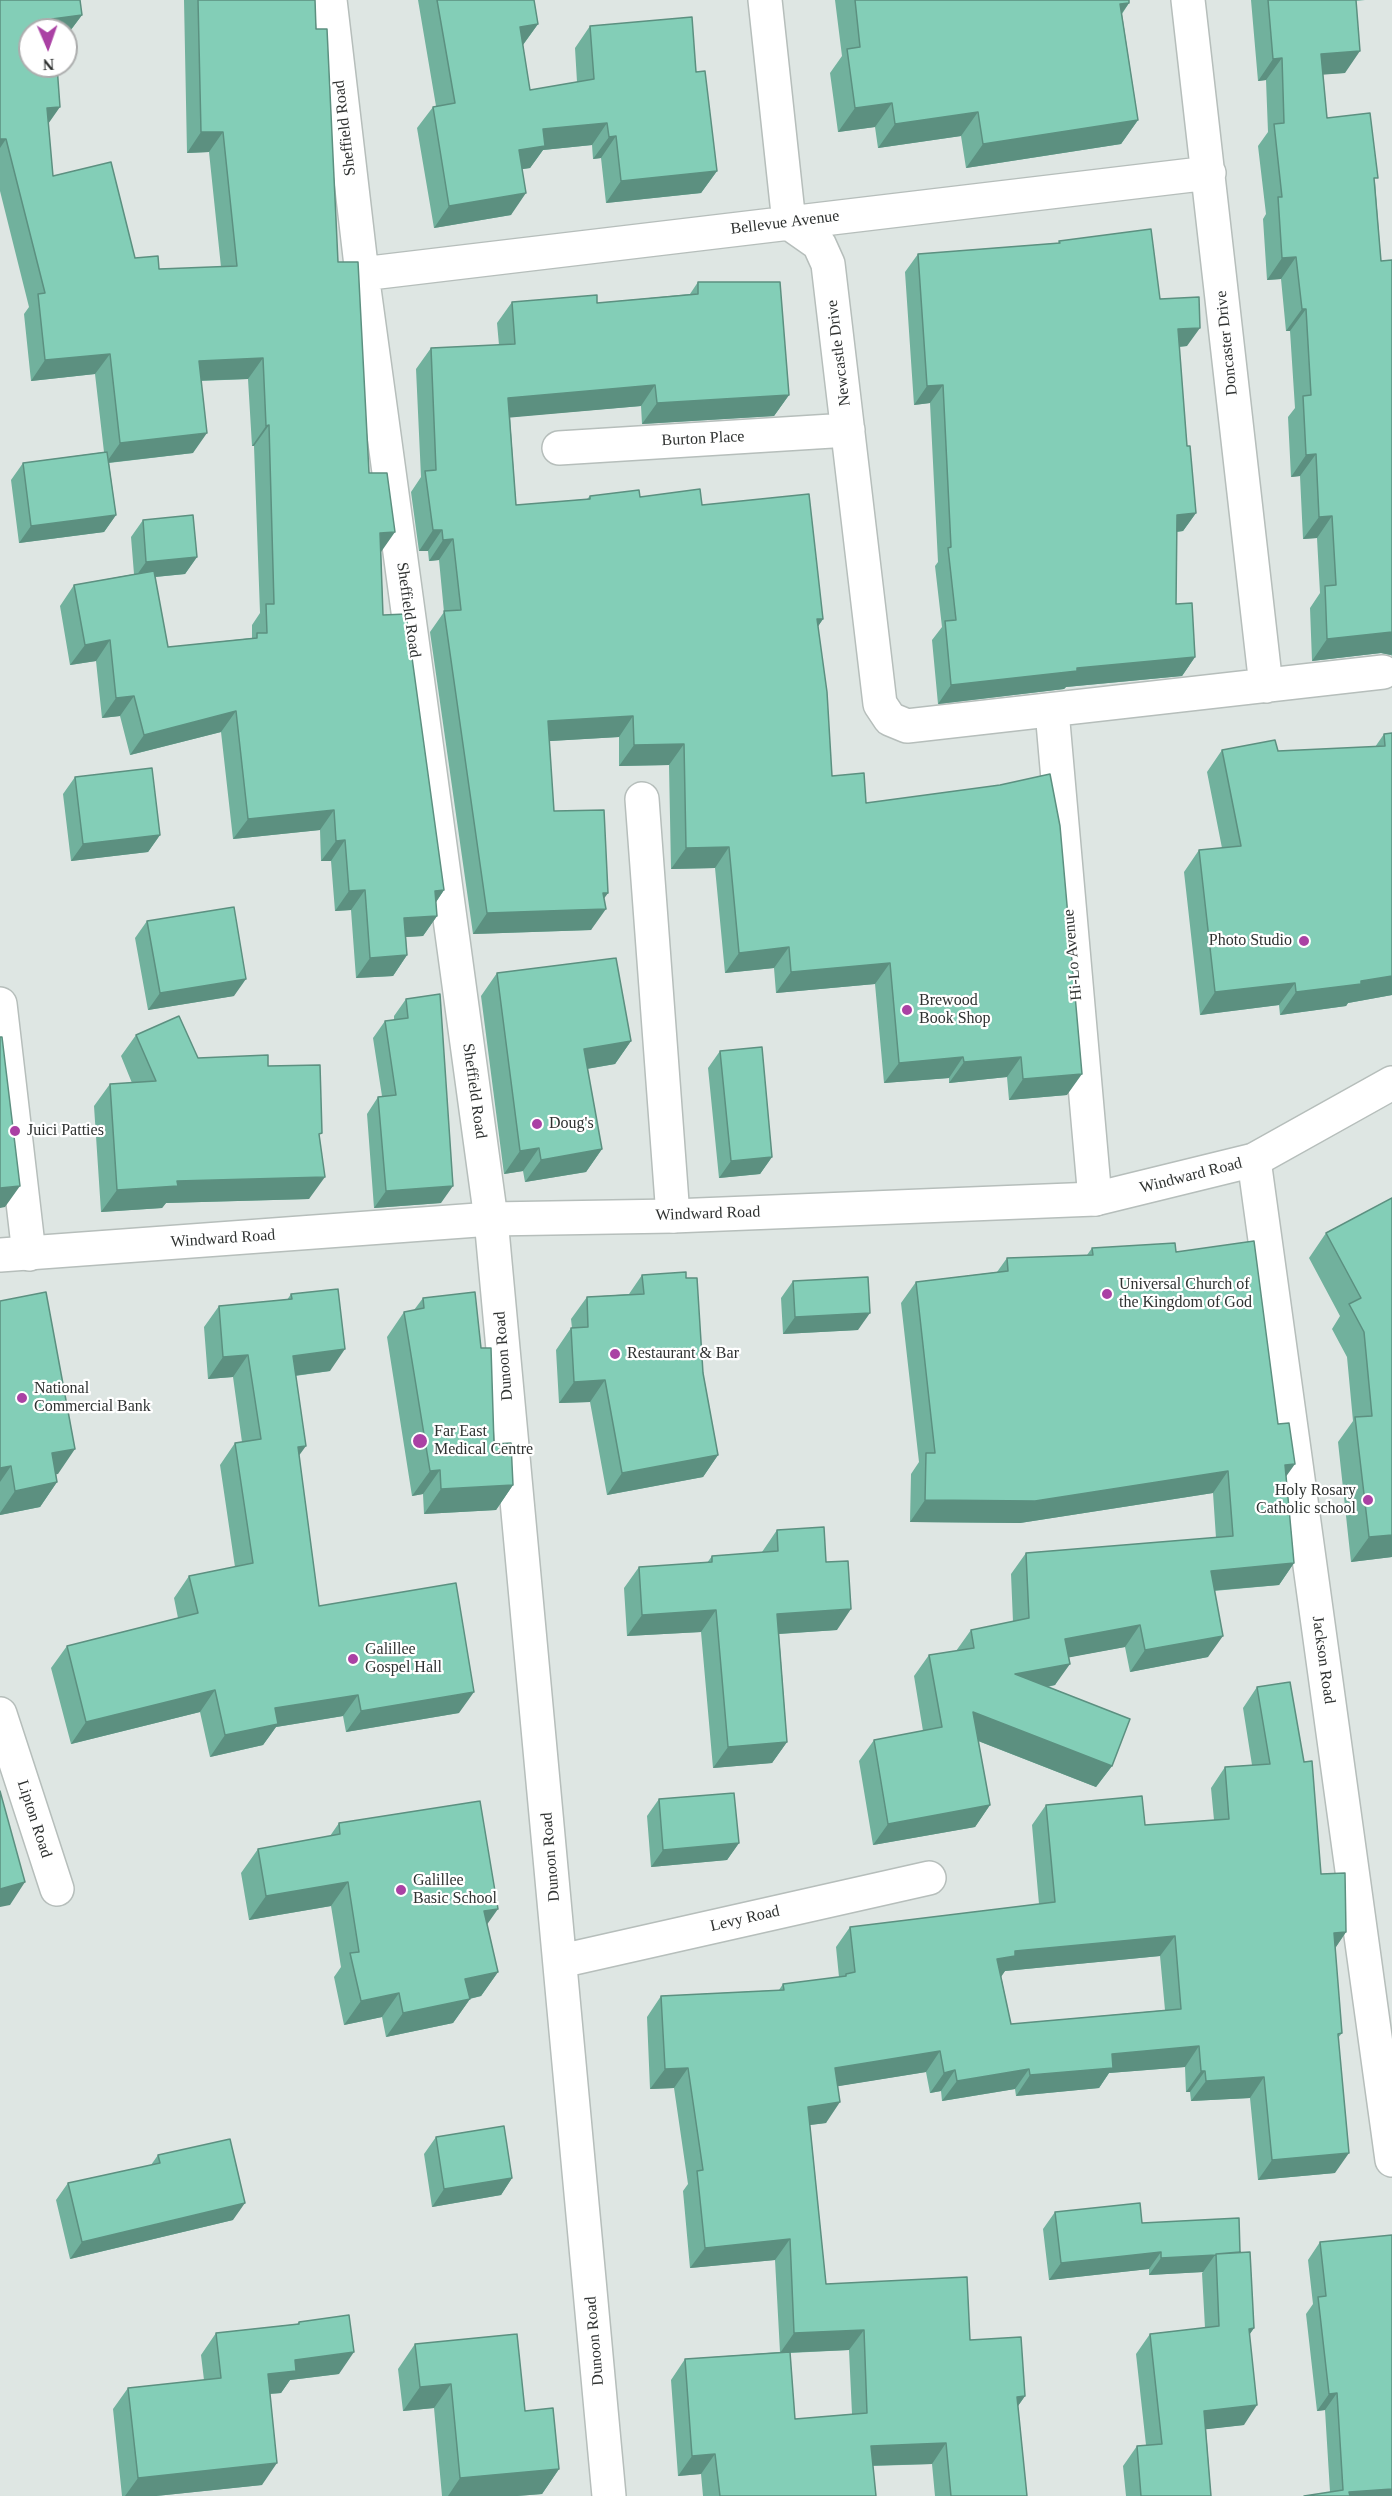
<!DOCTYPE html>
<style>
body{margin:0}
#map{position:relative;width:1392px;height:2496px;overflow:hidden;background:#dee6e3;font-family:Georgia,serif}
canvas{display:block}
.north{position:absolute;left:18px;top:18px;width:60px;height:60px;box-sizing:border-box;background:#fff;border:2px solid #acadad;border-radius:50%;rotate:178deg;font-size:16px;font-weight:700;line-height:24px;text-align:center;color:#2f3231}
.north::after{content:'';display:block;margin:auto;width:21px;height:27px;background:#aa41a4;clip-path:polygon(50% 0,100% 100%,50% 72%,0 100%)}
</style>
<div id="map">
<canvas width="1392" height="2496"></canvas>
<div class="north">N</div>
</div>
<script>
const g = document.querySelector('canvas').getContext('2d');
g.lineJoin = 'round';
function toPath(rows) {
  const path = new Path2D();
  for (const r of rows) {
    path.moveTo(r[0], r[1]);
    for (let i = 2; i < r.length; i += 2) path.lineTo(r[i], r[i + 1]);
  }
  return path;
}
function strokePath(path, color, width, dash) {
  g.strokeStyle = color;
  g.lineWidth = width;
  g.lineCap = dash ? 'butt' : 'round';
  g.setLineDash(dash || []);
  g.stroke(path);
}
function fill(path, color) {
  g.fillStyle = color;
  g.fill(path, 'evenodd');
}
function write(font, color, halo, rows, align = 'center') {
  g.font = font + ' Georgia,serif';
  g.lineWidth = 4.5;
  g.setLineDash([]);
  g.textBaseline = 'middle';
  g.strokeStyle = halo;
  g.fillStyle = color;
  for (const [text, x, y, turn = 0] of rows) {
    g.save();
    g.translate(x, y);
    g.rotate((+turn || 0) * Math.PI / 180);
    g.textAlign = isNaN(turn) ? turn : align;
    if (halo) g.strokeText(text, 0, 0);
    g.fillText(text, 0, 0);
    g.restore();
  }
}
const minor = toPath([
 [330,0,362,274,491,1219,609,2496],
 [765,0,789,223,819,244,828,264,880,704,890,719,907,726,1383,672],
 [1188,0,1266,686],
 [362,274,1209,173],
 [559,448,848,430],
 [1052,711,1095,1199],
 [642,799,673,1216],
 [0,1004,29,1254],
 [1254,1160,1392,2160],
 [0,1714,57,1889],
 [561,1961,929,1878]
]);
const secondary = toPath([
 [0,1255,491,1219,673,1216,1095,1199,1254,1160,1392,1083]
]);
strokePath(minor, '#b6bebb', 36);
strokePath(secondary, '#b6bebb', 36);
strokePath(minor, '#fff', 33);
strokePath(secondary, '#fff', 33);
fill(toPath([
 [0,0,82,15,67,35,30,30,48,123,53,176,135,258,159,269,221,267,209,152,187,153,184,0,315,0,316,29,338,262,381,552,383,615,444,890,436,902,437,916,423,936,406,937,407,955,393,976,356,978,351,910,335,911,331,861,321,861,320,830,233,839,221,732,130,755,120,716,102,718,96,661,70,665,60,606,74,585,134,574,131,537,143,520,197,557,185,574,155,577,168,647,252,638,252,625,260,613,254,446,252,446,248,379,201,381,193,453,109,463,116,515,104,532,19,543,11,480,23,463,104,452,95,374,31,381,24,314,29,307,0,191],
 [418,0,534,0,538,24,523,45,530,90,577,82,575,48,590,26,696,72,717,171,701,193,606,203,601,158,593,159,592,145,543,150,530,168,522,169,511,215,434,228,417,128,433,107,436,106],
 [835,0,1129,0,1129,3,1122,14,1138,120,1121,144,966,168,961,136,878,148,875,127,838,132,830,73,842,56],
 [1251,0,1365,0,1356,1,1345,73,1323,74,1327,118,1375,182,1381,261,1392,260,1392,656,1391,655,1381,653,1312,661,1310,608,1320,593,1317,538,1303,539,1300,476,1291,477,1288,417,1295,408,1290,331,1286,331,1281,279,1267,280,1263,219,1266,214,1258,146,1268,132,1266,80,1258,81],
 [1059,241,1160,299,1187,346,1179,347,1187,446,1196,513,1183,531,1177,532,1176,604,1195,657,1182,676,1066,687,1064,689,938,704,932,640,942,627,935,566,938,562,930,403,914,405,905,272,918,254,1058,243],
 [698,282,789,395,774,416,642,424,641,406,510,417,516,505,587,499,590,496,640,497,702,505,823,619,818,626,832,776,866,803,1067,1095,1009,1100,1007,1077,949,1083,949,1078,884,1083,875,984,776,993,774,968,725,973,715,868,671,869,669,765,619,766,619,737,549,741,554,811,608,893,604,898,591,930,473,934,430,632,444,612,439,560,429,561,428,551,419,551,411,492,421,477,416,369,431,348,499,345,497,323,512,302,597,303,690,294],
 [1392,733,1392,995,1348,1003,1346,1006,1280,1015,1279,1005,1200,1015,1184,872,1199,850,1222,848,1207,772,1222,750,1278,751,1375,747,1384,734],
 [75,777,160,835,148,852,71,861,63,794],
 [147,921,234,996,148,1010,135,938],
 [497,973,631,1041,615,1064,587,1069,602,1149,586,1172,525,1182,523,1171,504,1174,481,996],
 [406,999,441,1203,374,1208,367,1114,378,1097,382,1096,373,1038,385,1021,394,1020,394,1016],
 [136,1035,198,1058,268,1066,320,1137,309,1199,166,1203,162,1208,101,1212,94,1106,110,1084,132,1083,121,1056],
 [720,1051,772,1157,760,1174,719,1178,708,1068],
 [1392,1198,1392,1557,1351,1562,1338,1442,1353,1421,1347,1357,1332,1329,1340,1316,1309,1258,1326,1233],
 [1092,1248,1176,1252,1278,1424,1286,1476,1294,1563,1279,1585,1214,1591,1208,1657,1130,1672,1125,1647,1069,1657,1055,1685,1048,1687,1112,1766,1096,1787,978,1741,990,1805,975,1827,873,1845,859,1761,874,1740,923,1731,914,1676,929,1655,956,1651,971,1630,1013,1622,1011,1574,1026,1553,1216,1538,1213,1493,1020,1523,910,1522,911,1474,919,1462,901,1303,916,1282,997,1272,1007,1258,1087,1255],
 [642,1275,686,1278,718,1455,703,1477,607,1495,590,1402,559,1403,556,1350,571,1328,572,1328,571,1319,587,1297,629,1294],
 [793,1281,858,1330,783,1334,781,1298],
 [291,1294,330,1371,295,1376,299,1455,319,1606,459,1713,346,1732,343,1716,276,1727,263,1745,210,1757,200,1712,71,1744,51,1668,67,1646,178,1618,174,1598,189,1576,235,1567,220,1465,235,1443,242,1442,233,1377,208,1379,204,1327,219,1306,287,1300],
 [423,1298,481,1348,494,1444,513,1485,496,1510,424,1514,423,1494,412,1496,387,1337,404,1312,414,1310],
 [0,1301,58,1474,56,1474,57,1482,40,1507,0,1515],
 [777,1530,826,1562,837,1630,779,1634,787,1742,772,1763,713,1768,701,1632,627,1636,624,1588,639,1567,707,1563,712,1556,762,1552],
 [1257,1687,1321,1874,1346,1932,1335,1948,1342,2033,1338,2038,1335,2173,1258,2180,1250,2098,1191,2101,1190,2092,1186,2092,1185,2067,1109,2073,1099,2088,1016,2096,1015,2089,942,2101,941,2091,930,2093,926,2072,838,2086,826,2123,810,2125,826,2284,970,2340,1025,2396,1018,2406,1027,2496,935,2496,932,2464,873,2466,876,2496,703,2496,701,2474,678,2476,671,2380,685,2359,780,2352,775,2260,690,2268,683,2191,688,2184,674,2088,650,2089,647,2017,661,1996,779,1990,783,1984,839,1977,836,1947,850,1927,1039,1904,1032,1825,1046,1805,1145,1825,1214,1820,1211,1788,1225,1767,1252,1765,1243,1708],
 [1160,1956,1165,2010,1011,2024,1001,1976,1005,1971],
 [849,2350,852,2414,795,2419,790,2353],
 [659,1799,739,1843,727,1860,651,1867,647,1816],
 [339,1823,487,1924,498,1972,481,1996,470,1999,453,2023,386,2037,382,2017,344,2025,334,1977,341,1967,331,1906,249,1920,241,1873,258,1849,330,1836],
 [436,2137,512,2178,501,2195,432,2207,424,2154],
 [158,2155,233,2220,70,2259,56,2200,68,2183,151,2165],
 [1055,2212,1142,2223,1240,2252,1254,2328,1249,2335,1244,2425,1206,2429,1211,2496,1126,2496,1123,2466,1137,2446,1146,2445,1136,2354,1150,2334,1205,2328,1202,2273,1203,2272,1149,2275,1149,2269,1049,2280,1043,2229],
 [1320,2242,1392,2496,1330,2492,1325,2410,1317,2411,1306,2314,1313,2304,1308,2260],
 [299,2322,339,2374,290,2380,281,2393,270,2394,262,2485,156,2496,122,2496,113,2409,128,2388,204,2380,201,2355,216,2333,297,2324],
 [415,2344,525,2411,559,2469,542,2494,517,2496,442,2496,434,2408,403,2411,398,2369]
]), '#71b19d');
fill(toPath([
 [1129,3,1112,27,1120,4],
 [82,15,67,35,66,35,66,30,45,30,52,19],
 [538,24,522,46,520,27],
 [1360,51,1345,73,1306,76,1321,54],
 [1282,58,1266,80,1258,81,1273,59],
 [892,103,875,127,838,132,855,108],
 [60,107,46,127,47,108],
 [978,112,961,136,878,148,895,124],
 [1138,120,1121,144,966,168,983,144],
 [607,123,592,145,543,150,530,168,503,172,519,150,543,129],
 [201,132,223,132,209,152,187,153],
 [616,136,601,158,593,159,609,137],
 [0,139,6,139,0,148],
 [717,171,701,193,606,203,621,181],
 [526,193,511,215,434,228,449,206],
 [1296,257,1281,279,1267,280,1282,258],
 [1302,309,1306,309,1290,331,1286,331],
 [1200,328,1187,346,1165,348,1178,329],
 [110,354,95,374,31,381,45,360],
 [263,358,248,379,185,381,199,361],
 [655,385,641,406,494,419,508,398],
 [943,385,930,403,914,405,927,386],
 [789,395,774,416,642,424,657,403],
 [269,425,254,446,252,446,266,426],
 [207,433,193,453,106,463,120,443],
 [1316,454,1300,476,1291,477,1306,455],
 [1196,513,1183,531,1164,533,1177,515],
 [116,515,104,532,19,543,31,526],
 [1332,516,1317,538,1303,539,1319,517],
 [433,530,442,530,428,551,419,551],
 [395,532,381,552,380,533],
 [453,539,439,560,429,561,443,540],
 [197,557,185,574,134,579,146,562],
 [817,619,823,619,809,640],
 [1392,632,1392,654,1391,655,1381,653,1312,661,1327,639],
 [110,640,96,661,70,665,85,645],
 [1195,657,1182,676,1066,687,1064,689,938,704,951,685,1077,668],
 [134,696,120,716,102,718,116,698],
 [236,711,221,732,130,755,144,735],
 [633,716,619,737,534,742,548,721],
 [684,744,669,765,619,766,634,745],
 [334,810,320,830,233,839,248,819],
 [160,835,148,852,71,861,83,844],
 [345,840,331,861,321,861,336,841],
 [729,847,715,868,671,869,686,848],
 [365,890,351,910,335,911,349,891],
 [444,890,430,911,435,891],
 [603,893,608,893,596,909,606,909,591,930,473,934,487,913],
 [437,916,423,936,390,938,404,918],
 [789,947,774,968,725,973,739,953],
 [407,955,393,976,356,978,370,958],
 [890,963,875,984,776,993,791,972],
 [1392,976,1392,995,1348,1003,1346,1006,1280,1015,1296,992],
 [246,979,234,996,148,1010,160,993],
 [1295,983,1279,1005,1200,1015,1215,992],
 [631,1041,615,1064,568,1072,584,1049],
 [963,1057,949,1078,884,1083,899,1063],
 [1021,1057,1007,1077,949,1083,964,1062],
 [1082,1074,1067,1095,1009,1100,1023,1079],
 [539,1148,523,1171,504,1174,520,1151],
 [602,1149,586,1172,525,1182,541,1160],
 [772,1157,760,1174,719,1178,731,1161],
 [325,1177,309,1199,166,1203,162,1208,101,1212,117,1190,177,1181],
 [20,1186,5,1207,0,1208,0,1188],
 [453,1186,441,1203,374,1208,386,1191],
 [870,1313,858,1330,783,1334,795,1317],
 [345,1349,330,1371,277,1378,293,1356],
 [248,1355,233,1377,208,1379,223,1357],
 [605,1380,590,1402,559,1403,574,1382],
 [306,1446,290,1468,298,1447],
 [75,1449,58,1474,34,1478,52,1453],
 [718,1455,703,1477,607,1495,622,1473],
 [1295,1464,1280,1485,1285,1465],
 [11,1466,0,1482,0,1468],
 [440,1470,423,1494,412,1496,430,1471],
 [1228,1471,1213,1493,1020,1523,910,1522,925,1500],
 [57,1482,40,1507,0,1515,0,1513,15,1491],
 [513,1485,496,1510,424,1514,441,1489],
 [1392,1535,1392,1557,1351,1562,1369,1537],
 [1294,1563,1279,1585,1196,1592,1211,1571],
 [851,1609,837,1630,762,1635,777,1614],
 [716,1610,701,1632,627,1636,642,1615],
 [1140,1625,1125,1647,1050,1661,1065,1639],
 [1223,1636,1208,1657,1130,1672,1145,1650],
 [1070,1664,1055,1685,1000,1696,1015,1674],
 [215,1690,200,1712,71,1744,86,1722],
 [474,1692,459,1713,346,1732,361,1711],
 [358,1695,343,1716,276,1727,263,1745,210,1757,225,1735,275,1708],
 [973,1712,1112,1766,1096,1787,958,1733],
 [787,1742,772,1763,713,1768,728,1747],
 [990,1805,975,1827,873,1845,888,1824],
 [739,1843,727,1860,651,1867,663,1850],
 [25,1882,10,1905,0,1907,0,1889],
 [348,1882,331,1906,249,1920,266,1896],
 [498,1909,481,1933,484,1911],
 [1346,1932,1332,1953,1334,1933],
 [1175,1936,1160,1956,1005,1971,1001,1977,997,1959,1015,1951],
 [498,1972,481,1996,451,2003,470,1999,453,2023,386,2037,403,2013,465,1979],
 [399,1993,382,2017,344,2025,361,2001],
 [1199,2046,1185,2067,1109,2073,1099,2088,1016,2096,1030,2075,1112,2054],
 [940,2051,926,2072,821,2089,835,2068],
 [688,2068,674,2088,650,2089,665,2069],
 [1029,2069,1015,2089,942,2101,957,2081],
 [955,2070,941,2091,930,2093,944,2073],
 [1201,2071,1205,2071,1190,2092,1186,2092],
 [1264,2077,1250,2098,1191,2101,1206,2081],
 [840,2102,826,2123,794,2127,808,2107],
 [1349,2153,1335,2173,1258,2180,1272,2160],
 [512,2178,501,2195,432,2207,444,2189],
 [245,2203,233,2220,70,2259,82,2242],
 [790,2239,775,2260,690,2268,705,2248],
 [1161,2252,1149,2269,1049,2280,1061,2263],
 [1215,2255,1203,2272,1149,2275,1161,2258],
 [1254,2328,1240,2348,1249,2329],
 [864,2330,849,2350,780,2353,794,2333],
 [354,2352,339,2374,290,2380,281,2393,253,2395,268,2374,295,2360],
 [451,2384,434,2408,403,2411,420,2387],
 [1337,2393,1325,2410,1317,2411,1329,2394],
 [1025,2396,1010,2417,1017,2397],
 [1257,2405,1244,2425,1191,2431,1204,2411],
 [946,2443,932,2464,856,2466,871,2446],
 [715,2454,701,2474,678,2476,692,2456],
 [277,2463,262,2485,156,2496,125,2496,138,2478],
 [559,2469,542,2494,517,2496,448,2496,460,2478],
 [1392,2489,1392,2496,1346,2496,1349,2492]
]), '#5c9080');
const building = toPath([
 [0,0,80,0,82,15,52,19,53,30,30,30,30,66,57,66,60,107,47,108,53,176,111,162,135,258,158,256,159,269,237,266,223,132,201,132,198,0,315,0,316,29,327,29,338,262,358,262,369,473,387,473,395,532,380,533,383,615,406,614,444,890,435,891,437,916,404,918,407,955,370,958,365,890,349,891,345,840,336,841,334,810,248,819,236,711,144,735,134,696,116,698,110,640,85,645,74,585,154,571,168,647,257,638,257,633,267,633,266,604,274,604,269,425,266,426,263,358,199,361,207,433,120,443,110,354,45,360,38,294,45,293,6,139,0,139,0,0],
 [437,0,534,0,538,24,520,27,530,90,594,79,590,26,692,17,696,72,705,71,717,171,621,181,616,136,609,137,607,123,543,129,545,146,519,150,526,193,449,206,433,107,455,103,437,0],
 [855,0,1129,0,1129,3,1120,4,1138,120,983,144,978,112,895,124,892,103,855,108,847,49,860,47,855,0],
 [1268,0,1356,0,1360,51,1321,54,1327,118,1370,113,1378,178,1374,178,1381,261,1392,260,1392,632,1327,639,1325,586,1336,585,1332,516,1319,517,1316,454,1306,455,1303,396,1311,395,1306,309,1302,309,1296,257,1282,258,1278,197,1282,197,1274,124,1284,123,1282,58,1273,59,1268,0],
 [1151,229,1160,299,1199,297,1200,328,1178,329,1187,446,1190,446,1196,513,1177,515,1176,604,1192,603,1195,657,1077,668,1077,671,951,685,945,621,956,620,948,548,951,547,943,385,927,386,918,254,1060,243,1059,241,1151,229],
 [698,282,780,282,789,395,657,403,655,385,508,398,516,505,590,499,590,496,639,490,640,497,700,489,702,505,809,494,823,619,817,619,827,692,832,776,864,773,866,803,1000,785,1050,774,1060,826,1082,1074,1023,1079,1021,1057,964,1062,963,1057,899,1063,890,963,791,972,789,947,739,953,729,847,686,848,684,744,634,745,633,716,548,721,554,811,604,810,608,893,603,893,606,909,487,913,444,611,461,610,453,539,443,540,442,530,433,530,425,471,436,470,431,348,515,344,512,302,597,295,597,303,698,294,698,282],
 [107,452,116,515,31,526,23,463,107,452],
 [193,515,197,557,146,562,143,520,193,515],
 [1392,733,1392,976,1361,981,1361,984,1296,992,1295,983,1215,992,1199,850,1241,846,1222,750,1275,740,1278,751,1385,746,1384,734,1392,733],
 [152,768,160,835,83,844,75,777,152,768],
 [234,907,246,979,160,993,147,921,234,907],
 [616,958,631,1041,584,1049,602,1149,541,1160,539,1148,520,1151,497,973,616,958],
 [440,994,453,1186,386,1191,378,1097,396,1095,385,1021,408,1018,406,999,440,994],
 [179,1016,198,1058,268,1055,268,1066,320,1065,322,1133,319,1134,325,1177,177,1181,178,1186,117,1190,110,1084,156,1081,136,1035,179,1016],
 [0,1037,2,1037,20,1186,0,1188,0,1037],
 [762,1047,772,1157,731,1161,720,1051,762,1047],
 [1392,1198,1392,1535,1369,1537,1355,1417,1372,1416,1364,1332,1349,1304,1361,1298,1326,1233,1392,1198],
 [1254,1241,1278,1424,1289,1423,1295,1464,1285,1465,1294,1563,1211,1571,1223,1636,1145,1650,1140,1625,1065,1639,1070,1664,1015,1674,1130,1719,1112,1766,973,1712,990,1805,888,1824,874,1740,942,1727,929,1655,974,1648,971,1630,1029,1618,1026,1553,1233,1536,1228,1471,1035,1501,925,1500,926,1453,935,1453,916,1282,1008,1271,1007,1258,1093,1255,1092,1248,1175,1243,1176,1252,1254,1241],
 [686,1272,686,1278,697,1278,703,1373,718,1455,622,1473,605,1380,574,1382,571,1328,588,1327,587,1297,644,1294,642,1275,686,1272],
 [868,1277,870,1313,795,1317,793,1281,868,1277],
 [338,1289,345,1349,293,1356,306,1446,298,1447,319,1606,456,1583,474,1692,361,1711,358,1695,275,1708,278,1724,225,1735,215,1690,86,1722,67,1646,198,1613,189,1576,253,1563,235,1443,261,1439,248,1355,223,1357,219,1306,292,1299,291,1294,338,1289],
 [46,1292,75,1449,52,1453,57,1482,15,1491,11,1466,0,1468,0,1301,46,1292],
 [475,1292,481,1348,491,1348,494,1444,511,1443,513,1485,441,1489,440,1470,430,1471,404,1312,424,1308,423,1298,475,1292],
 [824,1527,826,1562,848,1561,851,1609,777,1614,787,1742,728,1747,716,1610,642,1615,639,1567,712,1562,712,1556,778,1551,777,1530,824,1527],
 [1290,1682,1304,1762,1312,1761,1321,1874,1345,1873,1346,1932,1334,1933,1342,2033,1338,2034,1349,2153,1272,2160,1264,2077,1206,2081,1205,2071,1201,2071,1199,2046,1112,2054,1113,2068,1030,2075,1029,2069,957,2081,955,2070,944,2073,940,2051,835,2068,840,2102,808,2107,826,2284,967,2277,970,2340,1021,2337,1025,2396,1017,2397,1027,2496,951,2496,946,2443,871,2446,876,2496,720,2496,715,2454,692,2456,685,2359,790,2352,795,2419,867,2413,864,2330,794,2333,790,2239,705,2248,697,2171,703,2170,688,2068,665,2069,661,1996,784,1990,783,1984,846,1976,846,1974,855,1972,850,1927,1055,1902,1046,1805,1142,1796,1145,1825,1229,1819,1225,1767,1270,1764,1257,1687,1290,1682],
 [1175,1936,1181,2009,1011,2024,997,1959,1015,1956,1015,1951,1175,1936],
 [0,1791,25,1882,0,1889,0,1791],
 [734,1793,739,1843,663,1850,659,1799,734,1793],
 [480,1801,498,1909,484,1911,498,1972,465,1979,470,1999,403,2013,399,1993,361,2001,350,1953,359,1952,348,1882,266,1896,258,1849,340,1834,339,1823,480,1801],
 [504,2126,512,2178,444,2189,436,2137,504,2126],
 [230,2139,245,2203,82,2242,68,2183,160,2163,158,2155,230,2139],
 [1140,2203,1142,2223,1239,2218,1240,2252,1216,2254,1216,2255,1161,2258,1161,2252,1061,2263,1055,2212,1140,2203],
 [1392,2235,1392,2489,1349,2492,1350,2496,1304,2496,1343,2490,1337,2393,1329,2394,1318,2297,1326,2296,1320,2242,1392,2235],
 [1250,2252,1254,2328,1249,2329,1257,2405,1204,2411,1211,2496,1141,2496,1137,2446,1162,2444,1150,2334,1219,2326,1216,2254,1250,2252],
 [349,2315,354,2352,295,2360,296,2371,268,2374,277,2463,138,2478,128,2388,221,2378,216,2333,299,2324,299,2322,349,2315],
 [517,2334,525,2411,553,2408,559,2469,460,2478,451,2384,420,2387,415,2344,517,2334]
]);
fill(building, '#83ceb7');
strokePath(building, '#5c9080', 1.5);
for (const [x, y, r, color] of [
 [1304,941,6,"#aa41a4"],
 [907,1010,6,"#aa41a4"],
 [537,1124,6,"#aa41a4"],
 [15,1131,6,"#aa41a4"],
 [1107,1294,6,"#aa41a4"],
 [615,1354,6,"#aa41a4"],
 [22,1398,6,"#aa41a4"],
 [420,1441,8,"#aa41a4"],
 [1368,1500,6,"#aa41a4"],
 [353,1659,6,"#aa41a4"],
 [401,1890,6,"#aa41a4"]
]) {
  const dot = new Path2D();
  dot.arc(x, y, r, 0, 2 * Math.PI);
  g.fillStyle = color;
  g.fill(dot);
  strokePath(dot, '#fff', 2);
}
write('16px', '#2f3231', '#fff', [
 ["Sheffield Road",345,128,-97],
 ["Bellevue Avenue",785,223,-7],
 ["Doncaster Drive",1227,343,-96],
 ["Newcastle Drive",839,353,-97],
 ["Burton Place",703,439,-3],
 ["Sheffield Road",408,610,82],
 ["Hi-Lo Avenue",1073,955,-95],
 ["Sheffield Road",474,1091,82],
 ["Windward Road",1191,1176,-14],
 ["Windward Road",708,1214,-2],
 ["Windward Road",223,1239,-4],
 ["Dunoon Road",504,1356,-95],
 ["Jackson Road",1323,1660,82],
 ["Lipton Road",34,1819,72],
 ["Dunoon Road",551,1857,-95],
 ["Levy Road",745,1919,-13],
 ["Dunoon Road",595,2341,-95]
]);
write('16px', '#2f3231', '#fff', [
 ["Photo Studio",1292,941,"right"],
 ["Brewood",919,1001],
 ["Book Shop",919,1019],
 ["Doug's",549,1124],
 ["Juici Patties",27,1131],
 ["Universal Church of",1119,1285],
 ["the Kingdom of God",1119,1303],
 ["Restaurant & Bar",627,1354],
 ["National",34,1389],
 ["Commercial Bank",34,1407],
 ["Far East",434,1432],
 ["Medical Centre",434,1450],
 ["Holy Rosary",1356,1491,"right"],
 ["Catholic school",1356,1509,"right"],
 ["Galillee",365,1650],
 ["Gospel Hall",365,1668],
 ["Galillee",413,1881],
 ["Basic School",413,1899]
], 'left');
</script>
